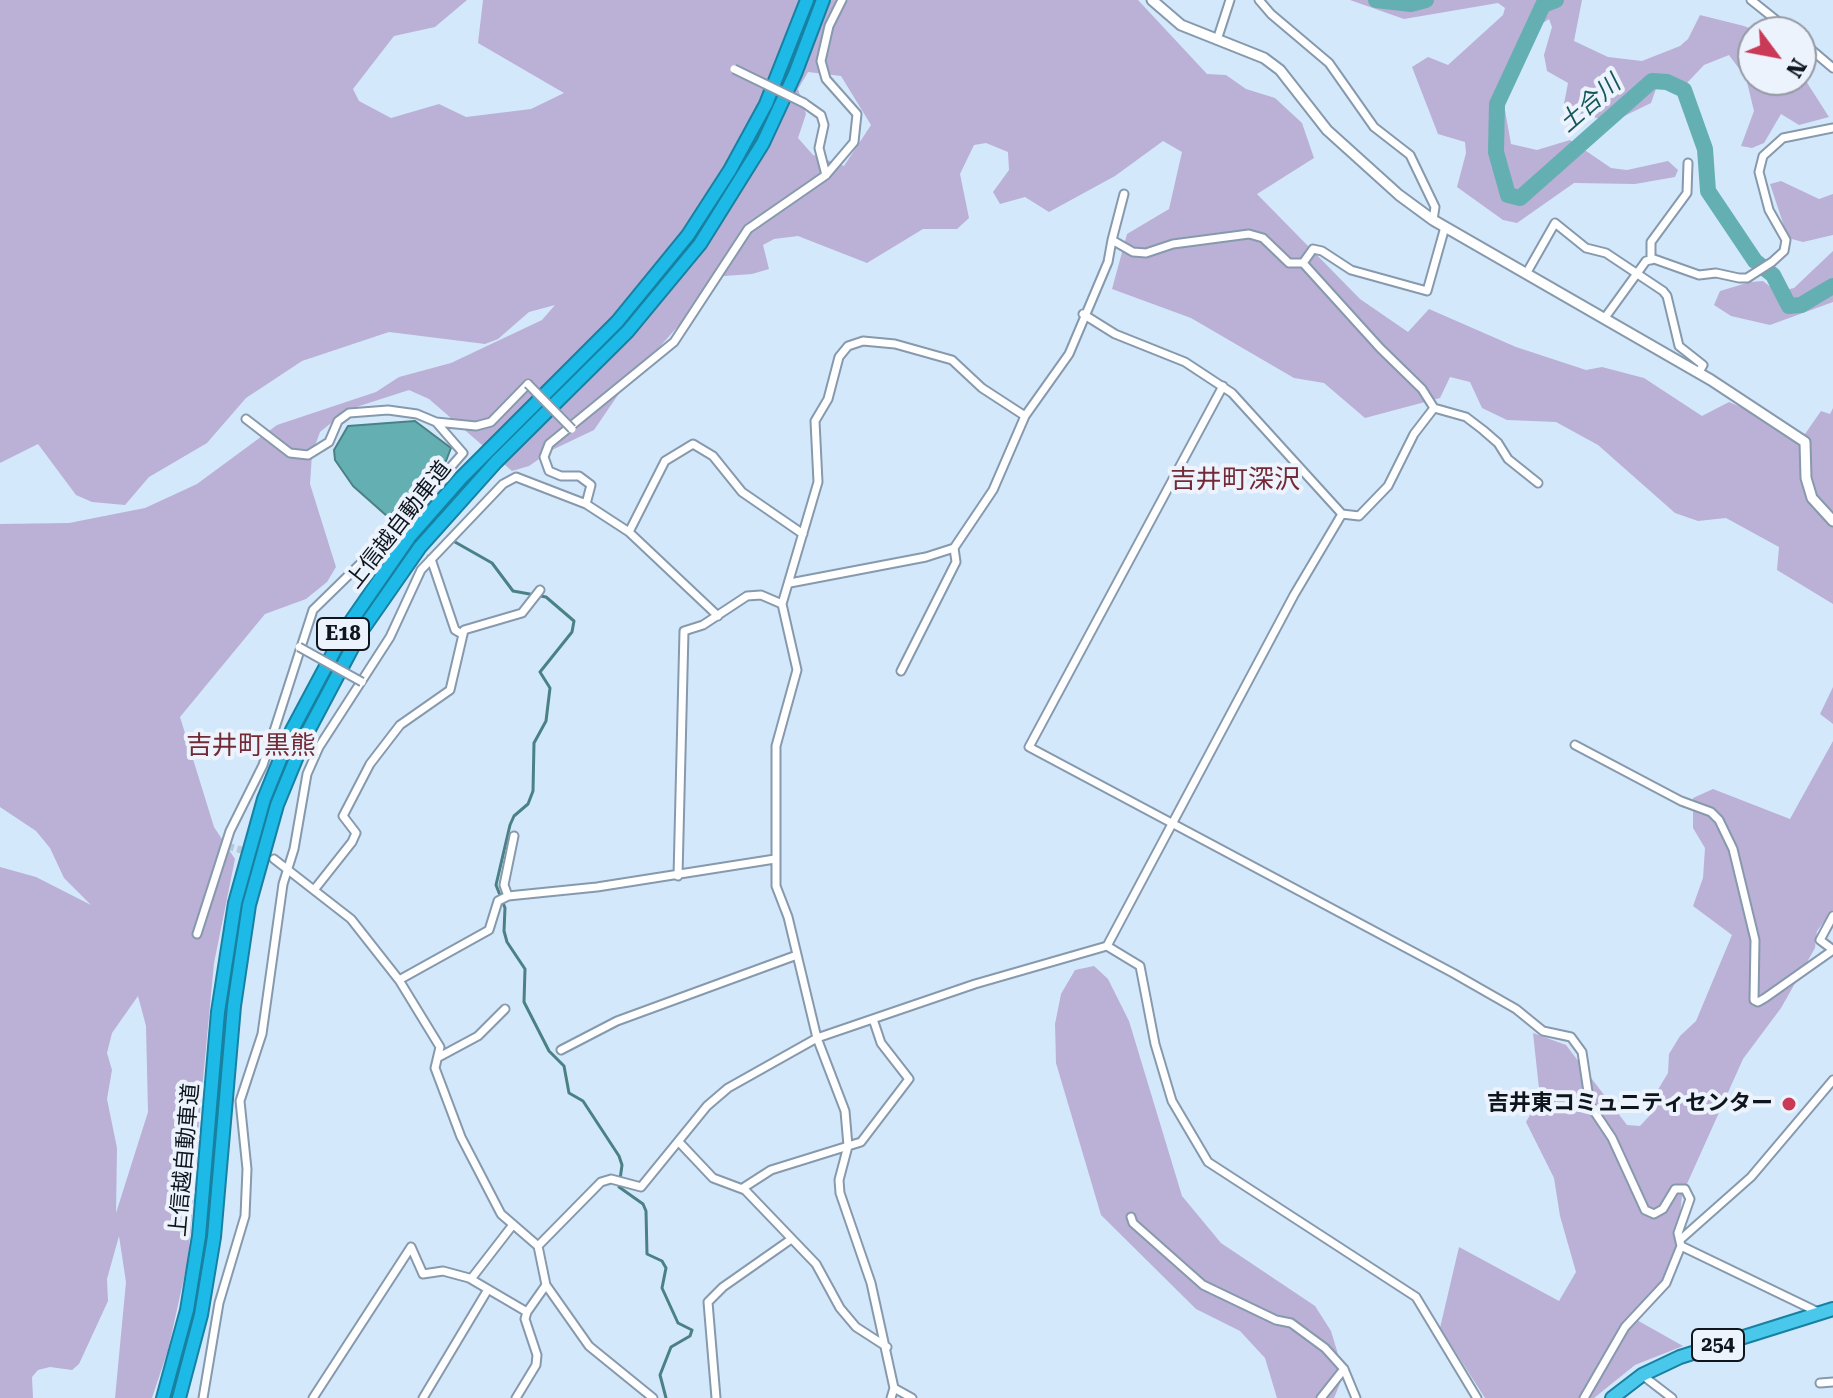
<!DOCTYPE html>
<meta charset="utf-8">
<style>
body{margin:0}
#map{position:relative;width:1833px;height:1398px;overflow:hidden;background:#d4e8fc;font-family:"Roboto Serif",serif}
canvas{display:block}
.north{position:absolute;left:1737px;top:16px;width:80px;height:80px;box-sizing:border-box;background:#ecf3fc;border:2px solid #949aa2;border-radius:50%;rotate:122deg;font-size:22px;font-weight:700;line-height:32px;text-align:center;color:#0f151c}
.north::after{content:'';display:block;margin:auto;width:28px;height:36px;background:#ca3a57;clip-path:polygon(50% 0,100% 100%,50% 72%,0 100%)}
</style>
<div id="map">
<canvas width="1833" height="1398"></canvas>
<div class="north">N</div>
</div>
<script>
const g = document.querySelector('canvas').getContext('2d');
g.lineJoin = 'round';
function fill(path, color) {
  g.fillStyle = color;
  g.fill(path, 'evenodd');
}
function toPath(rows) {
  const path = new Path2D();
  for (const r of rows) {
    path.moveTo(r[0], r[1]);
    for (let i = 2; i < r.length; i += 2) path.lineTo(r[i], r[i + 1]);
  }
  return path;
}
function strokePath(path, color, width, dash) {
  g.strokeStyle = color;
  g.lineWidth = width;
  g.lineCap = dash ? 'butt' : 'round';
  g.setLineDash(dash || []);
  g.stroke(path);
}
function write(font, color, halo, rows, align = 'center') {
  g.font = font + ' "Roboto Serif","Noto Sans JP",serif';
  g.lineWidth = 8;
  g.setLineDash([]);
  g.textBaseline = 'middle';
  g.strokeStyle = halo;
  g.fillStyle = color;
  for (const [text, x, y, turn = 0] of rows) {
    g.save();
    g.translate(x, y);
    g.rotate((+turn || 0) * Math.PI / 180);
    g.textAlign = isNaN(turn) ? turn : align;
    if (halo) g.strokeText(text, 0, 0);
    g.fillText(text, 0, 0);
    g.restore();
  }
}
fill(toPath([
 [0,0,467,0,435,27,394,36,353,89,359,101,391,118,439,104,466,117,531,109,564,93,478,43,483,0,1138,0,1207,74,1226,75,1246,89,1275,98,1302,123,1314,158,1257,194,1360,299,1408,332,1429,309,1516,347,1586,370,1602,367,1644,378,1702,416,1729,402,1805,434,1821,411,1830,414,1833,408,1833,604,1777,570,1779,547,1726,518,1698,521,1675,513,1598,445,1556,422,1507,420,1482,408,1470,382,1450,377,1440,398,1365,418,1324,383,1294,378,1191,318,1112,289,1127,234,1169,209,1182,152,1163,141,1115,176,1049,212,1025,197,1000,204,993,192,1009,170,1008,152,986,143,974,145,960,174,969,218,957,229,923,229,867,263,798,236,774,239,763,245,769,269,752,274,711,277,680,324,622,389,594,430,552,450,529,466,512,471,429,399,409,390,347,410,320,432,312,454,310,484,336,567,327,582,306,599,265,614,180,717,214,827,235,859,214,963,195,1164,186,1168,185,1183,194,1192,188,1260,168,1350,152,1398,115,1398,126,1282,119,1236,107,1279,108,1301,79,1364,72,1370,50,1367,38,1370,32,1377,33,1398,0,1398,0,867,36,877,91,905,64,878,50,848,36,831,0,807,0,524,69,523,145,508,197,484,277,425,376,392,399,377,451,363,542,320,555,305,529,312,498,339,485,344,389,332,302,361,246,398,207,443,149,477,125,505,92,502,76,495,38,444,0,463],
 [808,72,841,76,871,125,844,166,813,155,798,138,806,114,798,89],
 [138,996,146,1026,148,1112,116,1213,117,1148,107,1099,112,1070,107,1053,112,1033],
 [1350,0,1582,0,1574,41,1608,57,1642,61,1680,46,1688,39,1700,15,1744,26,1759,32,1753,32,1753,80,1801,80,1801,50,1804,51,1804,78,1829,117,1799,125,1781,114,1764,143,1752,148,1741,146,1754,111,1746,78,1729,55,1704,65,1687,83,1656,89,1651,103,1612,122,1563,109,1568,83,1547,71,1544,55,1552,27,1549,19,1543,23,1503,99,1511,144,1537,150,1570,140,1611,168,1627,170,1668,161,1678,170,1675,177,1635,184,1574,183,1517,223,1503,220,1457,187,1466,153,1465,142,1438,134,1412,67,1428,57,1448,65,1503,15,1505,8,1498,3,1404,19],
 [1781,181,1819,199,1833,194,1833,235,1803,242,1788,238,1770,184],
 [1833,251,1833,302,1770,325,1731,316,1714,305,1720,291,1750,282,1763,281,1777,292,1794,288],
 [1833,687,1833,724,1820,714],
 [1833,741,1833,910,1817,931,1815,948,1781,1008,1743,1059,1682,1195,1677,1246,1663,1280,1656,1292,1630,1315,1581,1398,1485,1398,1440,1328,1459,1247,1559,1301,1576,1272,1560,1216,1554,1178,1526,1122,1540,1098,1533,1033,1566,1045,1627,1125,1640,1126,1651,1114,1656,1093,1668,1073,1669,1054,1680,1036,1696,1021,1732,935,1693,906,1703,878,1705,848,1693,828,1693,798,1713,789,1790,819],
 [1094,966,1108,979,1129,1021,1182,1196,1221,1243,1315,1306,1331,1331,1344,1374,1334,1398,1277,1398,1265,1358,1240,1331,1196,1309,1101,1215,1056,1063,1055,1024,1061,994,1075,970],
 [1635,1319,1683,1346,1635,1365,1594,1398,1587,1398]
]), '#bbb0d5');
const water = toPath([
 [415,421,451,448,446,461,388,517,353,486,335,460,334,450,348,426,415,421]
]);
fill(water, '#64afb2');
strokePath(water, '#4a8185', 2);
strokePath(toPath([
 [455,542,492,563,513,591,546,597,574,621,572,632,540,672,550,688,546,721,534,743,533,791,528,804,514,816,510,825,496,885,505,908,504,931,507,942,525,969,524,1002,549,1051,564,1066,569,1093,583,1101,619,1156,622,1165,619,1187,643,1204,646,1211,647,1254,662,1261,666,1268,662,1288,678,1323,692,1330,690,1336,671,1347,660,1375,666,1398]
]), '#4a8185', 3);
strokePath(toPath([
 [1376,0,1411,4,1426,0],
 [1556,0,1543,5,1497,104,1496,152,1508,195,1520,198,1652,81,1667,82,1684,90,1705,149,1708,191,1755,261,1773,275,1789,306,1801,305,1833,286]
]), '#64afb2', 16);
strokePath(toPath([
 [227,846,274,859]
]), '#b6c8da', 7, [7, 3.5]);
const minor = toPath([
 [1259,0,1271,14,1329,63,1374,127,1410,155,1435,207,1433,220],
 [1751,0,1791,32],
 [1217,40,1230,0],
 [1801,41,1833,68],
 [804,103,821,115,824,125,819,148,826,175],
 [1112,240,1124,194],
 [1651,260,1651,242,1687,193,1688,163],
 [1303,263,1313,249,1322,251,1351,270,1427,291,1445,227],
 [1526,274,1555,223,1586,248,1606,253,1663,291,1667,296,1679,346,1703,365,1699,372],
 [1083,314,1115,334,1185,362,1232,393,1342,514,1359,516,1388,486,1414,434,1434,408],
 [1604,319,1646,261,1654,259,1699,275,1716,273,1739,278,1747,278,1772,262,1784,251,1786,240,1769,210,1759,172,1763,156,1783,138,1833,128],
 [1223,386,1029,747,1453,973,1516,1009,1543,1031,1571,1037,1582,1052,1590,1105,1612,1138,1645,1210,1654,1214,1663,1209,1675,1189,1685,1189,1690,1199,1678,1233,1681,1246,1666,1283,1625,1327,1584,1398],
 [246,419,290,453,308,455,329,442,338,421,349,413,388,410,417,414,436,422,476,426,491,422,528,384],
 [586,504,591,485,579,476,561,476,549,471,544,457,549,444,674,342,748,229,826,175,854,142,857,114,826,79,821,61,829,26,842,0],
 [629,532,665,461,693,444,713,456,742,492,803,534],
 [431,559,455,630,462,634],
 [790,583,926,557,954,548,993,490,1025,416,1069,354,1108,262,1112,240,1133,252,1146,253,1173,244,1249,234,1263,238,1289,263,1303,263,1380,348,1422,389,1434,408,1466,417,1483,430,1498,443,1508,459,1538,483],
 [901,671,956,562,954,548],
 [1575,745,1681,801,1711,812,1719,820,1733,849,1755,940,1754,1000,1758,1002,1765,998,1833,950],
 [274,859,351,919,399,980,440,1047,435,1068,461,1137,501,1214,538,1246,546,1285,589,1346,653,1398],
 [678,876,684,631,703,625,747,596,761,595,782,604],
 [314,890,352,842,356,833,343,816,370,764,400,725,450,690,464,630,522,613,540,590],
 [508,896,504,885,514,836],
 [197,934,230,831,263,765,313,610,398,527,463,453,436,422],
 [1107,946,1140,966,1155,1044,1172,1101,1208,1162,1416,1297,1477,1398],
 [1832,949,1820,940,1833,916],
 [399,980,489,930,498,901,508,896,597,887,775,859],
 [561,1050,617,1021,797,955],
 [439,1057,478,1036,505,1009],
 [679,1142,713,1178,745,1190,816,1264,840,1308,856,1327,887,1347],
 [743,1188,771,1170,861,1142,909,1079,881,1043,873,1019],
 [1131,1217,1133,1223,1203,1285,1276,1320,1291,1323,1325,1348,1344,1369,1356,1398],
 [1681,1239,1751,1177,1833,1080],
 [538,1246,601,1182,611,1179,641,1187,707,1106,728,1088,817,1038,975,984,1107,946,1294,595,1342,514],
 [1681,1246,1820,1313],
 [471,1279,512,1226],
 [1642,1375,1672,1398],
 [1820,1383,1833,1382],
 [894,1388,912,1398],
 [203,1398,219,1303,245,1216,247,1169,240,1101,262,1034,283,884,294,849,307,774,319,747,390,637,421,570,503,484,516,477,586,504,629,532,718,616],
 [313,1398,411,1247,423,1274,443,1271,469,1278,527,1312],
 [423,1398,487,1291],
 [516,1398,536,1365,537,1355,525,1319,527,1312,546,1285],
 [716,1398,708,1302,723,1287,790,1240],
 [891,1398,894,1388,871,1283,840,1193,839,1180,848,1146,845,1111,817,1038,788,917,776,886,776,746,797,670,782,604,818,482,815,421,828,399,839,357,848,346,863,341,895,344,952,360,982,388,1025,416],
 [1321,1398,1344,1369]
]);
const tertiary = toPath([
 [1152,0,1181,25,1264,58,1280,70,1327,130,1399,195,1433,220,1711,380,1805,442,1806,478,1812,498,1833,521]
]);
const trunk = toPath([
 [1612,1398,1642,1375,1680,1357,1833,1309]
]);
const motorway = toPath([
 [163,1398,187,1310,199,1236,218,1012,235,903,264,799,292,730,347,627,410,536,461,478,617,322,688,235,730,170,766,104,807,0],
 [179,1398,201,1315,214,1237,234,1006,249,905,277,805,305,737,360,633,420,547,496,462,628,331,700,244,763,143,795,74,823,0]
]);
strokePath(minor, '#8799ac', 11);
strokePath(tertiary, '#8799ac', 13);
strokePath(trunk, '#1880a0', 16);
strokePath(motorway, '#1880a0', 16);
strokePath(minor, '#fff', 7);
strokePath(tertiary, '#fff', 9);
strokePath(trunk, '#4ac8ec', 12);
strokePath(motorway, '#1dbae7', 12);
const minorBridge = toPath([
 [734,69,804,103],
 [528,384,572,429],
 [299,647,362,682]
]);
strokePath(minorBridge, '#8799ac', 11, []);
strokePath(minorBridge, '#fff', 7);
for (const [x, y, r, color] of [
 [1789,1104,8,"#ca3a57"]
]) {
  const dot = new Path2D();
  dot.arc(x, y, r, 0, 2 * Math.PI);
  g.fillStyle = color;
  g.fill(dot);
  strokePath(dot, '#ecf3fc', 3);
}
for (const [x, y, w] of [
 [343,634,52],
 [1718,1345,52]
]) {
  const box = new Path2D();
  box.roundRect(x - w / 2, y - 16, w, 32, 6);
  g.fillStyle = '#ecf3fc';
  g.fill(box);
  strokePath(box, '#0f151c', 2);
}
write('bold 20px', '#0f151c', null, [
 ["E18",343,634],
 ["254",1718,1345]
]);
write('22px', '#0f151c', '#ecf3fc', [
 ["上信越自動車道",399,525,-52],
 ["上信越自動車道",185,1160,-85]
]);
write('bold 22px', '#0f151c', '#ecf3fc', [
 ["吉井東コミュニティセンター",1773,1104]
], 'right');
write('italic 24px', '#145659', '#ecf3fc', [
 ["土合川",1590,104,-41]
]);
write('26px', '#722b36', '#ecf3fc', [
 ["吉井町深沢",1235,480],
 ["吉井町黒熊",251,746]
]);
</script>
